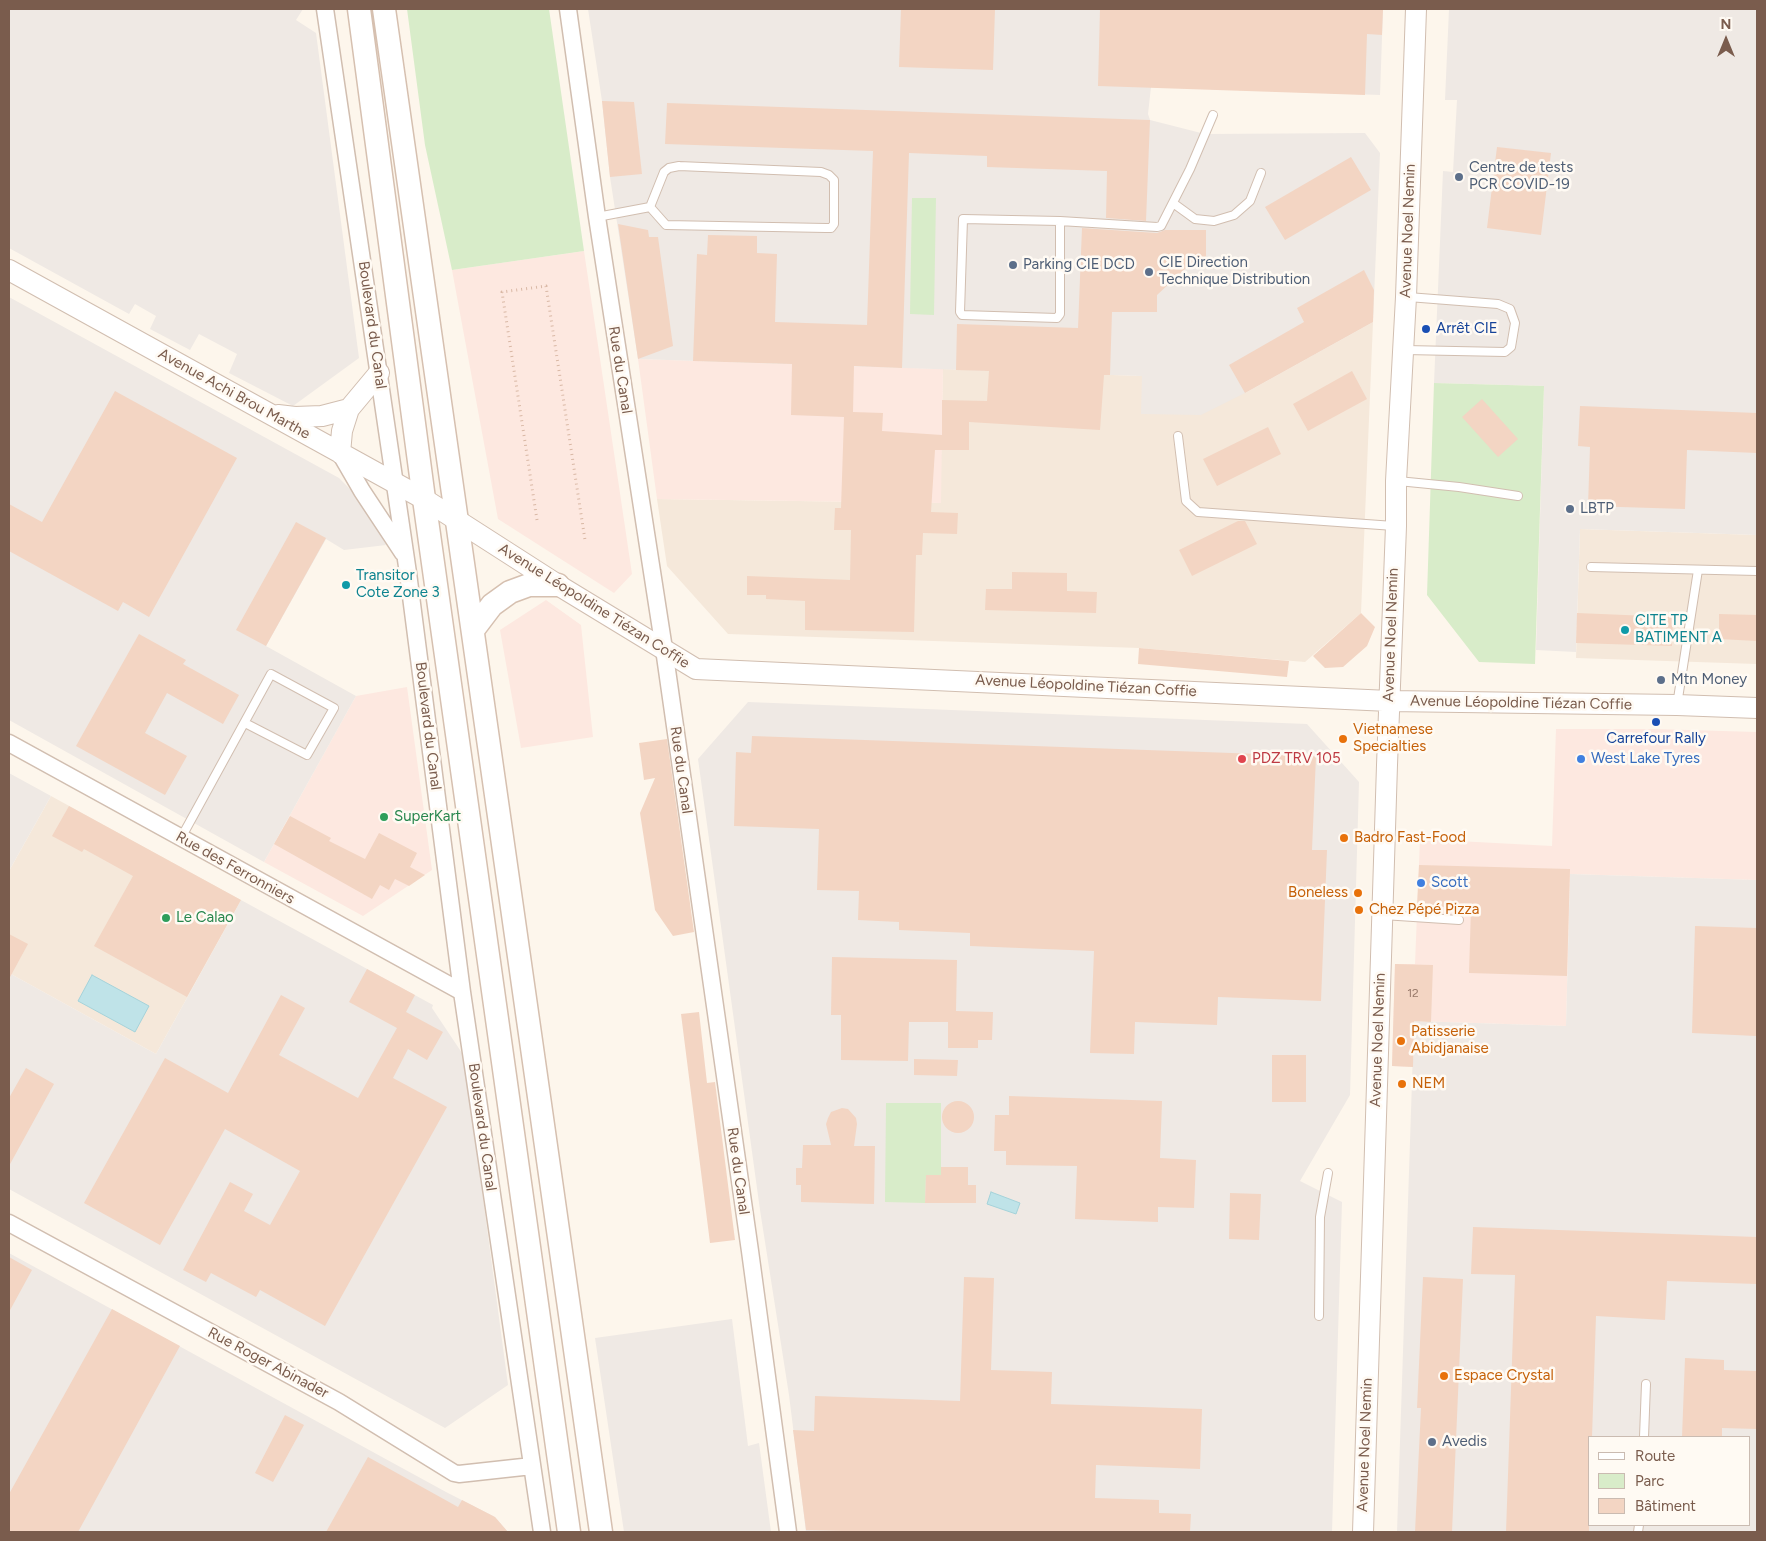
<!DOCTYPE html>
<meta charset="utf-8">
<style>
body{margin:0}
#map{position:relative;width:1766px;height:1541px;overflow:hidden;background:#fdf6ec;font-family:Figtree,sans-serif}
canvas{display:block}
.frame{position:absolute;inset:0;border:10px solid #7a5c4d;pointer-events:none}
.legend{position:absolute;left:1588px;top:1436px;width:162px;height:90px;box-sizing:border-box;background:#fffaf3;border:1px solid #cabbb1;margin:0;padding:6px 9px;list-style:none;font-size:15px;color:#7a5c4d}
.legend li{display:flex;align-items:center;gap:10px;height:25px}
.legend b{width:25px;border:1px solid #cabbb1}
.north{position:absolute;left:1701px;top:15px;width:50px;height:50px;-webkit-text-stroke:4px #fffaf3;paint-order:stroke;rotate:0deg;font-size:14px;font-weight:700;line-height:20px;text-align:center;color:#7a5c4d}
.north::after{content:'';display:block;margin:auto;width:18px;height:22px;background:#7a5c4d;clip-path:polygon(50% 0,100% 100%,50% 72%,0 100%)}
</style>
<div id="map">
<canvas width="1766" height="1541"></canvas>
<div class="frame"></div>
<ul class="legend">
<li><b style="height:6px;background:#fff"></b>Route</li>
<li><b style="height:14px;background:#d8ecc9"></b>Parc</li>
<li><b style="height:14px;background:#f3d5c3"></b>Bâtiment</li>
</ul>
<div class="north">N</div>
</div>
<script>
const ctx = document.querySelector('canvas').getContext('2d');
ctx.lineJoin = 'round';
function fill(path, color) { ctx.fillStyle = color; ctx.fill(path, 'evenodd'); }
const shape = rows => new Path2D(rows.map(r => 'M' + r).join(''));
function stroke(path, color, width, dash) { ctx.strokeStyle = color; ctx.lineWidth = width; ctx.lineCap = dash ? 'butt' : 'round'; ctx.setLineDash(dash || []); ctx.stroke(path); }
function drawText(font, color, halo, rows, align = 'center') {
  ctx.font = font + ' Figtree,sans-serif'; ctx.lineWidth = 5; ctx.setLineDash([]); ctx.textBaseline = 'middle'; ctx.strokeStyle = halo; ctx.fillStyle = color; for (const [text, x, y, turn = 0] of rows) {
    ctx.save(); ctx.translate(x, y); ctx.rotate((+turn || 0) * Math.PI / 180); ctx.textAlign = isNaN(turn) ? turn : align; if (halo) ctx.strokeText(text, 0, 0); ctx.fillText(text, 0, 0); ctx.restore();
  }
}
const residential = shape([
 [1373,322,1361,613,1305,662,1139,648,728,634,667,566,657,499,940,503,943,369,1142,376,1245,393],
 [1580,529,1757,535,1757,664,1576,658],
 [51,796,241,900,156,1054,9,973,9,871]
]);
const commercial = shape([
 [584,251,632,574,614,593,498,519,452,270],
 [638,359,943,369,941,503,657,499],
 [546,600,581,625,593,737,521,748,500,630],
 [407,687,432,870,363,916,264,862,356,696],
 [1556,729,1654,729,1757,732,1757,880,1570,874,1566,1026,1414,1021,1413,1067,1392,1066,1395,964,1415,964,1420,839,1552,846]
]);
const industrial = shape([
 [9,9,303,9,296,20,316,33,359,358,293,406,229,373,237,354,199,334,190,350,150,329,156,316,135,304,129,314,9,248],
 [588,9,1383,9,1380,95,1151,87,1148,114,1150,120,1205,134,1365,133,1380,153,1373,322,1245,393,1201,415,1141,414,1142,376,638,359,610,177,602,101],
 [1449,9,1757,9,1757,535,1580,529,1576,652,1536,650,1544,386,1434,383,1443,171,1453,172,1457,100,1445,100],
 [9,297,339,478,354,493,375,524,386,545,344,550,326,539,266,646,356,696,264,862,9,720],
 [748,702,1307,724,1359,782,1350,1095,1300,1181,1342,1202,1332,1532,806,1532,789,1395,760,1210,698,759],
 [9,773,51,796,9,871],
 [1570,874,1757,880,1757,1532,1397,1532,1414,1021,1566,1026],
 [1590,1437,1750,1437,1750,1525,1590,1525],
 [241,900,433,1005,432,1008,464,1056,508,1385,445,1428,9,1189,9,973,156,1054],
 [9,1253,446,1492,495,1517,508,1532,429,1532,429,1528,426,1532,9,1532],
 [732,1319,748,1446,759,1443,771,1532,624,1532,595,1338]
]);
const green = shape([
 [407,9,549,9,584,251,452,270,425,145],
 [912,198,936,198,934,315,910,314],
 [1434,383,1544,386,1535,664,1479,662,1427,595],
 [886,1103,941,1103,941,1175,926,1176,925,1203,885,1202]
]);
const water = shape([
 [92,975,149,1006,135,1032,78,1001,92,975],
 [991,1192,1020,1203,1016,1214,987,1204,991,1192]
]);
const building = shape([
 [901,9,995,9,993,70,899,67],
 [1100,9,1383,9,1382,35,1367,34,1365,95,1098,86],
 [602,101,634,102,642,174,610,177],
 [667,103,1150,120,1146,221,1106,218,1107,171,987,167,987,156,909,153,902,368,854,366,853,412,883,413,882,431,942,435,942,400,987,401,989,371,956,370,957,324,1078,328,1082,228,1157,233,1165,230,1206,230,1206,268,1186,268,1157,295,1157,312,1112,312,1110,375,1104,375,1100,430,969,422,969,450,935,450,931,512,958,513,957,534,923,533,922,555,916,555,914,632,805,630,805,601,766,599,766,595,747,595,747,576,850,580,851,530,834,530,835,508,841,508,844,417,791,415,792,364,693,361,697,254,707,255,708,235,757,236,757,253,777,254,775,322,867,325,873,151,665,144],
 [1497,147,1551,153,1541,235,1487,228],
 [1351,157,1371,190,1285,240,1265,207],
 [618,224,648,230,649,237,658,237,673,346,638,359],
 [1364,270,1374,290,1373,322,1245,393,1229,365,1304,322,1297,308],
 [1352,371,1367,399,1308,431,1293,404],
 [115,391,237,458,149,617,123,602,118,611,9,551,9,504,42,522],
 [1482,399,1518,439,1498,457,1462,417],
 [1580,406,1757,413,1757,453,1687,450,1685,509,1588,506,1590,447,1578,446],
 [1268,427,1281,454,1217,486,1203,459],
 [1238,521,1245,521,1257,544,1192,576,1179,550],
 [296,522,326,538,266,646,236,630],
 [1012,572,1067,573,1067,591,1097,592,1096,613,985,610,986,589,1012,589],
 [1361,613,1375,627,1367,646,1343,667,1325,668,1313,656],
 [1577,613,1673,617,1672,646,1576,643],
 [1719,614,1757,615,1757,641,1719,639],
 [139,634,186,660,183,664,239,695,223,724,167,693,145,733,187,756,165,795,76,746],
 [1139,648,1289,661,1287,677,1138,664],
 [752,736,1316,756,1312,850,1327,850,1321,1001,1218,997,1217,1025,1135,1022,1134,1054,1090,1053,1094,951,970,946,970,933,899,930,899,922,858,920,859,891,817,890,819,829,734,826,736,752,751,753],
 [667,739,694,932,673,936,655,910,640,813,655,778,644,780,639,743],
 [69,806,241,900,187,997,94,946,133,876,84,849,82,852,52,836],
 [290,816,331,838,329,841,365,859,379,833,417,853,410,867,425,875,409,886,395,879,389,890,380,885,372,899,274,844],
 [1419,865,1570,869,1567,976,1469,973,1471,908,1417,906],
 [1695,926,1757,928,1756,1036,1692,1033],
 [9,934,28,944,9,979],
 [832,957,957,960,956,1011,993,1012,992,1040,978,1040,978,1048,948,1048,948,1022,909,1022,908,1061,841,1060,841,1015,831,1015],
 [1395,964,1433,965,1431,1022,1414,1021,1413,1067,1392,1066],
 [367,969,415,995,406,1012,443,1032,427,1060,408,1049,393,1078,447,1107,325,1326,260,1290,256,1297,211,1273,206,1282,183,1270,230,1182,253,1194,244,1211,270,1225,300,1171,225,1129,160,1245,84,1203,165,1058,228,1093,281,995,305,1008,279,1055,358,1098,397,1028,349,1002],
 [699,1012,707,1083,715,1082,735,1240,710,1243,681,1014],
 [1272,1055,1306,1055,1306,1102,1272,1102],
 [914,1059,958,1060,957,1076,914,1075],
 [26,1068,54,1084,9,1166,9,1098],
 [1009,1096,1162,1101,1160,1158,1196,1160,1194,1208,1158,1207,1158,1222,1075,1219,1077,1166,1006,1165,1006,1151,994,1151,995,1115,1009,1115],
 '942 1117a16 16 0 1 1 32 0a16 16 0 1 1-32 0Z',
 [842,1108,848,1109,856,1118,857,1124,854,1146,875,1146,874,1204,801,1202,801,1185,796,1185,796,1168,802,1168,803,1145,831,1145,826,1124,828,1118,831,1112],
 [941,1167,968,1167,968,1185,976,1185,976,1203,925,1203,926,1175,941,1175],
 [1230,1193,1261,1194,1259,1240,1229,1239],
 [1473,1227,1757,1237,1757,1284,1667,1281,1665,1320,1596,1316,1592,1437,1590,1437,1589,1532,1506,1532,1515,1275,1471,1274],
 [9,1257,32,1270,9,1312],
 [964,1277,994,1278,991,1370,1052,1372,1051,1404,1202,1409,1200,1469,1096,1465,1095,1498,1159,1500,1159,1513,1191,1514,1190,1532,878,1532,806,1530,793,1430,814,1431,815,1396,960,1401],
 [1423,1277,1463,1279,1452,1532,1415,1532,1421,1408,1417,1408],
 [112,1309,180,1346,78,1532,9,1532,9,1494],
 [1685,1358,1724,1360,1724,1370,1757,1371,1757,1429,1722,1428,1722,1437,1682,1437],
 [285,1415,304,1425,273,1482,255,1473],
 [368,1457,458,1507,462,1500,495,1517,508,1532,326,1532]
]);
const path = shape([
 [537,520,502,292,546,286,585,540]
]);
const service = shape([
 [679,166,821,172,829,175,834,180,834,224,831,228,826,228,666,225,650,207,664,172,669,168,679,166],
 [1173,203,1195,219,1214,221,1234,215,1250,201,1261,173],
 [597,217,650,207],
 [1060,221,1060,314,1057,318,962,315,960,312,963,219,1060,221,1157,227,1161,226,1190,169,1213,115],
 [1405,350,1505,352,1511,347,1515,323,1510,309,1498,304,1408,297],
 [1178,436,1186,501,1198,512,1394,526],
 [1398,481,1459,487,1518,496],
 [1591,567,1757,571],
 [1677,705,1698,570],
 [181,838,271,674,334,708,307,755,245,723],
 [1383,915,1459,920],
 [1319,1316,1320,1217,1328,1173],
 [1644,1437,1646,1384],
 [1638,1532,1639,1525]
]);
const minor = shape([
 [325,9,408,573,462,992,542,1532],
 [568,9,597,217,664,649,750,1251,788,1532],
 [340,453,362,491,403,553],
 [9,743,462,992],
 [9,1223,339,1402,454,1473,459,1474,532,1466]
]);
const tertiary = shape([
 [9,270,424,499,558,585,696,669,1389,701,1677,705,1757,708],
 [278,415,295,417,322,416,349,409],
 [340,453,342,431,349,409,379,373],
 [1363,1532,1387,765,1396,526,1396,481,1406,297,1416,9]
]);
const secondary = shape([
 [359,9,424,499,569,1532],
 [384,9,601,1532],
 [473,630,492,605,510,592,529,585,558,585]
]);
const markers = [
 [1459,177,5,"#5c6f8a"],
 [1013,265,5,"#5c6f8a"],
 [1149,272,5,"#5c6f8a"],
 [1426,329,5,"#1a4fb4"],
 [1570,509,5,"#5c6f8a"],
 [346,585,5,"#0f9aa8"],
 [1625,630,5,"#0f9aa8"],
 [1661,680,5,"#5c6f8a"],
 [1656,722,5,"#1a4fb4"],
 [1343,739,5,"#e8710a"],
 [1242,759,5,"#e0444e"],
 [1581,759,5,"#3f7fe0"],
 [384,817,5,"#2e9e5b"],
 [1344,838,5,"#e8710a"],
 [1421,883,5,"#3f7fe0"],
 [1358,893,5,"#e8710a"],
 [1359,910,5,"#e8710a"],
 [166,918,5,"#2e9e5b"],
 [1401,1041,5,"#e8710a"],
 [1402,1084,5,"#e8710a"],
 [1444,1376,5,"#e8710a"],
 [1432,1442,5,"#5c6f8a"]
];
const numberNames = [
 ["12",1413,993]
];
const serviceNames = [
 ["Centre de tests",1469,168],
 ["PCR COVID-19",1469,185],
 ["CIE Direction",1159,263],
 ["Technique Distribution",1159,280],
 ["Parking CIE DCD",1023,265],
 ["LBTP",1580,509],
 ["Mtn Money",1671,680],
 ["Avedis",1442,1442]
];
const streetNames = [
 ["Avenue Noel Nemin",1408,231,-88],
 ["Boulevard du Canal",372,325,82],
 ["Rue du Canal",620,370,81],
 ["Avenue Achi Brou Marthe",234,394,29],
 ["Avenue Léopoldine Tiézan Coffie",594,606,32],
 ["Avenue Noel Nemin",1391,635,-88],
 ["Avenue Léopoldine Tiézan Coffie",1086,686,3],
 ["Avenue Léopoldine Tiézan Coffie",1521,703,1],
 ["Boulevard du Canal",428,726,83],
 ["Rue du Canal",681,770,82],
 ["Rue des Ferronniers",235,868,29],
 ["Avenue Noel Nemin",1378,1040,-88],
 ["Boulevard du Canal",482,1127,82],
 ["Rue du Canal",738,1171,82],
 ["Rue Roger Abinader",268,1363,28],
 ["Avenue Noel Nemin",1365,1445,-88]
];
const transitNames = [
 ["Arrêt CIE",1436,329],
 ["Carrefour Rally",1656,739,"center"]
];
const cultureNames = [
 ["Transitor",356,576],
 ["Cote Zone 3",356,593],
 ["CITE TP",1635,621],
 ["BATIMENT A",1635,638]
];
const foodNames = [
 ["Vietnamese",1353,730],
 ["Specialties",1353,747],
 ["Badro Fast-Food",1354,838],
 ["Boneless",1348,893,"right"],
 ["Chez Pépé Pizza",1369,910],
 ["Patisserie",1411,1032],
 ["Abidjanaise",1411,1049],
 ["NEM",1412,1084],
 ["Espace Crystal",1454,1376]
];
const healthNames = [
 ["PDZ TRV 105",1252,759]
];
const shopNames = [
 ["West Lake Tyres",1591,759],
 ["Scott",1431,883]
];
const leisureNames = [
 ["SuperKart",394,817],
 ["Le Calao",176,918]
];
fill(residential, '#f5e8da');
fill(commercial, '#fde8e0');
fill(industrial, '#efe9e4');
fill(green, '#d8ecc9');
fill(water, '#bfe3e8');
stroke(water, '#a5d3da', 1);
fill(building, '#f3d5c3');
stroke(service, '#d1beb0', 10);
stroke(minor, '#d1beb0', 19);
stroke(tertiary, '#d1beb0', 22);
stroke(secondary, '#d6c0b0', 25);
stroke(path, '#d9b8a5', 3, [1, 4]);
stroke(service, '#fff', 8);
stroke(minor, '#fff', 16);
stroke(tertiary, '#fff', 20);
stroke(secondary, '#fff', 22);
for (const [x, y, r, color] of markers) { const dot = new Path2D(); dot.arc(x, y, r, 0, 2 * Math.PI); ctx.fillStyle = color; ctx.fill(dot); stroke(dot, '#fffaf3', 2); }
drawText('12px', '#987a6a', null, numberNames);
drawText('15px', '#4e5e75', '#fffaf3', serviceNames, 'left');
drawText('15px', '#7a5c4d', '#fffaf3', streetNames);
drawText('15px', '#164399', '#fffaf3', transitNames, 'left');
drawText('15px', '#0d838f', '#fffaf3', cultureNames, 'left');
drawText('15px', '#c56008', '#fffaf3', foodNames, 'left');
drawText('15px', '#be3a42', '#fffaf3', healthNames, 'left');
drawText('15px', '#366cbe', '#fffaf3', shopNames, 'left');
drawText('15px', '#27864d', '#fffaf3', leisureNames, 'left');
</script>
